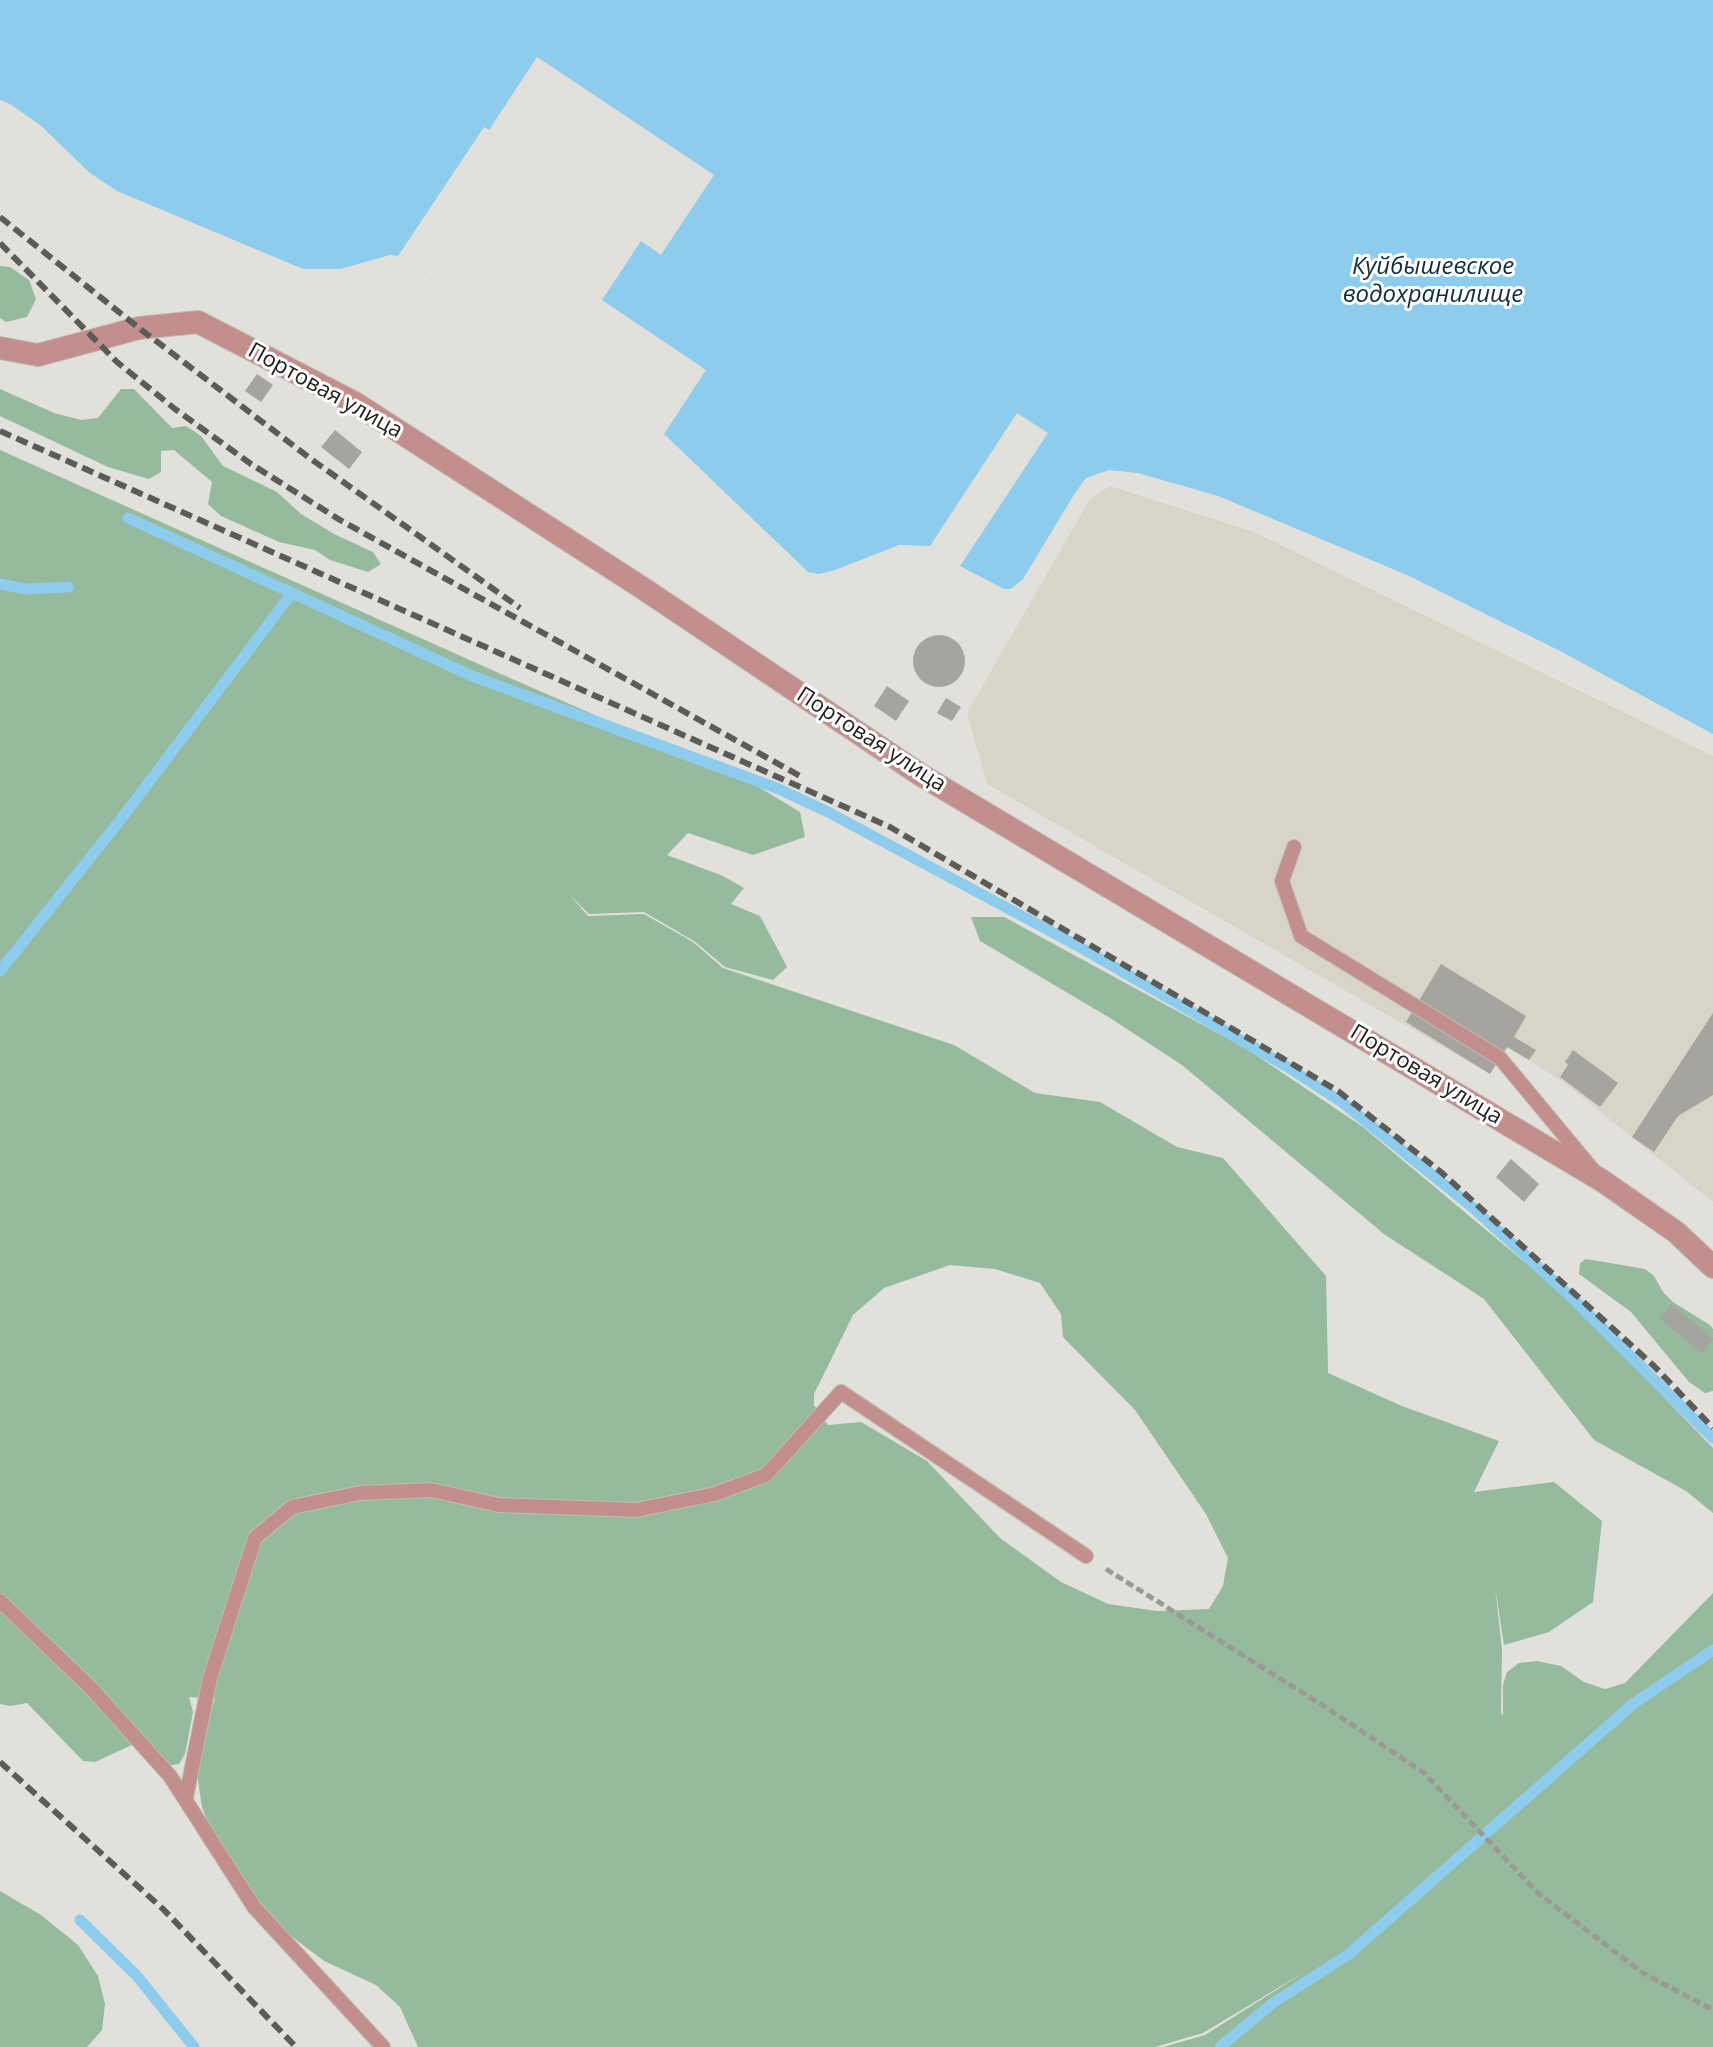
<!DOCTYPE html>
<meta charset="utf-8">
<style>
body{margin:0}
canvas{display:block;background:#e2e0da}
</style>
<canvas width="1713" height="2047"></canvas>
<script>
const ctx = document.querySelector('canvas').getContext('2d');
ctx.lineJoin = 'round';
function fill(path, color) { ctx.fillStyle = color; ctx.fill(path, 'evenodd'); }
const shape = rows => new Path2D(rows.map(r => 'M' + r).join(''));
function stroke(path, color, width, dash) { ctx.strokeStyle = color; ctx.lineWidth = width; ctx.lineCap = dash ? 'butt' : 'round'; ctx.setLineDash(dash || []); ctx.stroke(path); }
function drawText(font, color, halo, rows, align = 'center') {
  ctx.font = font + ' "Open Sans",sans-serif'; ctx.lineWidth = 6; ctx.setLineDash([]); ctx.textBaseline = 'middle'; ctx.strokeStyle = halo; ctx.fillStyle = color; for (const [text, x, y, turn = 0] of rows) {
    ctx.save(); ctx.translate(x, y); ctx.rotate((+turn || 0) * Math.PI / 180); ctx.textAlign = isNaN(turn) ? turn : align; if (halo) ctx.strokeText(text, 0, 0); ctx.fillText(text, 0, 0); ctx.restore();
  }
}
const built = shape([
 [1110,486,1254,532,1713,756,1713,1202,1562,1081,1508,1047,1490,1074,987,784,967,713,1090,499]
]);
const green = shape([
 [0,266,10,267,29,280,36,299,27,317,6,322,0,318],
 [0,389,54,413,81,420,98,418,121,389,134,389,172,428,186,426,201,436,223,466,277,492,301,514,336,535,373,552,381,564,368,572,330,560,315,550,279,542,221,516,208,504,212,482,174,450,161,451,161,472,149,479,108,467,0,416],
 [0,450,510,678,613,723,722,765,800,812,805,837,753,855,688,833,667,855,723,876,744,888,731,904,760,916,787,967,773,980,725,967,694,941,644,912,589,914,570,895,588,916,644,914,693,942,723,968,954,1045,1035,1093,1100,1102,1177,1147,1223,1158,1326,1276,1328,1373,1402,1406,1499,1441,1474,1492,1554,1482,1602,1521,1593,1602,1549,1632,1504,1645,1495,1587,1502,1649,1501,1712,1503,1717,1503,1685,1507,1672,1519,1663,1537,1661,1561,1666,1584,1682,1605,1689,1625,1683,1713,1593,1713,2047,1163,2047,1205,2035,1308,1970,1203,2033,1155,2047,418,2047,400,2007,376,1985,324,1961,295,1939,267,1914,223,1863,202,1807,196,1767,202,1733,215,1699,189,1697,193,1712,185,1754,179,1764,172,1765,167,1765,145,1746,132,1745,95,1762,83,1761,27,1703,10,1706,0,1704],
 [950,1265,995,1269,1040,1283,1061,1314,1063,1337,1135,1410,1206,1514,1228,1558,1223,1586,1209,1609,1157,1611,1108,1604,1061,1582,1000,1538,927,1461,861,1422,828,1425,814,1405,814,1394,853,1315,884,1288],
 [971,917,1004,917,1247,1049,1363,1127,1571,1301,1713,1448,1713,1513,1686,1491,1594,1440,1484,1299,1384,1234,1182,1065,1110,1018,980,941],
 [1586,1259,1645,1269,1654,1276,1663,1292,1673,1302,1710,1325,1713,1329,1713,1391,1705,1393,1689,1382,1631,1312,1579,1274,1580,1263],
 [0,1891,41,1915,78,1945,98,1976,105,2004,102,2030,87,2047,0,2047]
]);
const water = shape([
 [0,0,1713,0,1713,734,1560,651,1407,575,1218,496,1138,473,1109,470,1086,478,1075,493,1023,579,1011,589,1004,589,960,566,930,546,899,545,835,570,819,574,808,572,664,434,398,256,390,255,340,269,303,269,117,191,90,173,40,125,10,104,0,100]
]);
const pier = shape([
 [537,57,714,175,661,255,641,241,602,300,706,370,664,434,398,256,484,127,489,130],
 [1017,413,1048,433,960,566,930,546]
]);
const stream = shape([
 [128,518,292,593],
 [0,584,25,589,68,587],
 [0,971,121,819,292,593,472,676,779,789,830,813,1078,946,1286,1066,1343,1103,1472,1207,1568,1294,1713,1438],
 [80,1920,137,1976,194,2047],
 [1220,2047,1273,2003,1349,1954,1633,1704,1713,1650]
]);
const building = shape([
 [257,374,273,385,261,402,245,391],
 [335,430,362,452,349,469,321,447],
 '913 661a26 26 0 1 1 52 0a26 26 0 1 1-52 0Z',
 [887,686,909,701,896,721,874,706],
 [946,698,961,707,952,721,937,713],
 [1441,964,1526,1016,1514,1037,1536,1050,1529,1060,1507,1047,1490,1074,1406,1022],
 [1713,1013,1713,1095,1678,1116,1654,1152,1632,1137],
 [1573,1050,1618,1083,1600,1107,1560,1077,1568,1065,1565,1062],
 [1511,1159,1539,1184,1524,1202,1496,1177],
 [1671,1304,1713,1339,1702,1353,1659,1318]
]);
const path = shape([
 [1106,1569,1330,1710,1424,1773,1539,1894,1643,1973,1713,2010]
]);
const service = shape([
 [1294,847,1282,881,1301,936,1500,1058,1593,1170],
 [0,1601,90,1687,170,1776,254,1907,383,2047],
 [186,1797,210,1678,255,1538,292,1507,360,1493,431,1490,499,1505,636,1510,715,1494,766,1475,841,1392,1086,1556]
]);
const minor = shape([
 [0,348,38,355,139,328,198,322,355,403,644,589,921,775,1601,1180,1676,1232,1713,1267]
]);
const rail = shape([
 [0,217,139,328,311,459,520,608],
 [0,243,117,362,175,409,251,464,340,520,800,776],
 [0,431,890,827,1338,1091,1441,1172,1654,1366,1713,1428],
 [0,1762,163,1909,296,2047]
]);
const streetNames = [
 ["Портовая улица",325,391,29],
 ["Портовая улица",871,740,33],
 ["Портовая улица",1426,1075,31]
];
const waterNames = [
 ["Куйбышевское",1433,267],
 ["водохранилище",1433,295]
];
fill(built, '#d8d4c7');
fill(green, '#95ba9d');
fill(water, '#8dcced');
fill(pier, '#e2e0da');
stroke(stream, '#8dcced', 11);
fill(building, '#a6a49e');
stroke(service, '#bfbdb8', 16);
stroke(minor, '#bfbdb8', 24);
stroke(path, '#9b9a95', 5, [8, 4]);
stroke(service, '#c38f8d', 14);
stroke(minor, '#c38f8d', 22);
stroke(rail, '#5d5b58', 6, [12, 6]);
drawText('22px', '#21201e', '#fff', streetNames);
drawText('italic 24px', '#102e3c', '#fff', waterNames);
</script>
